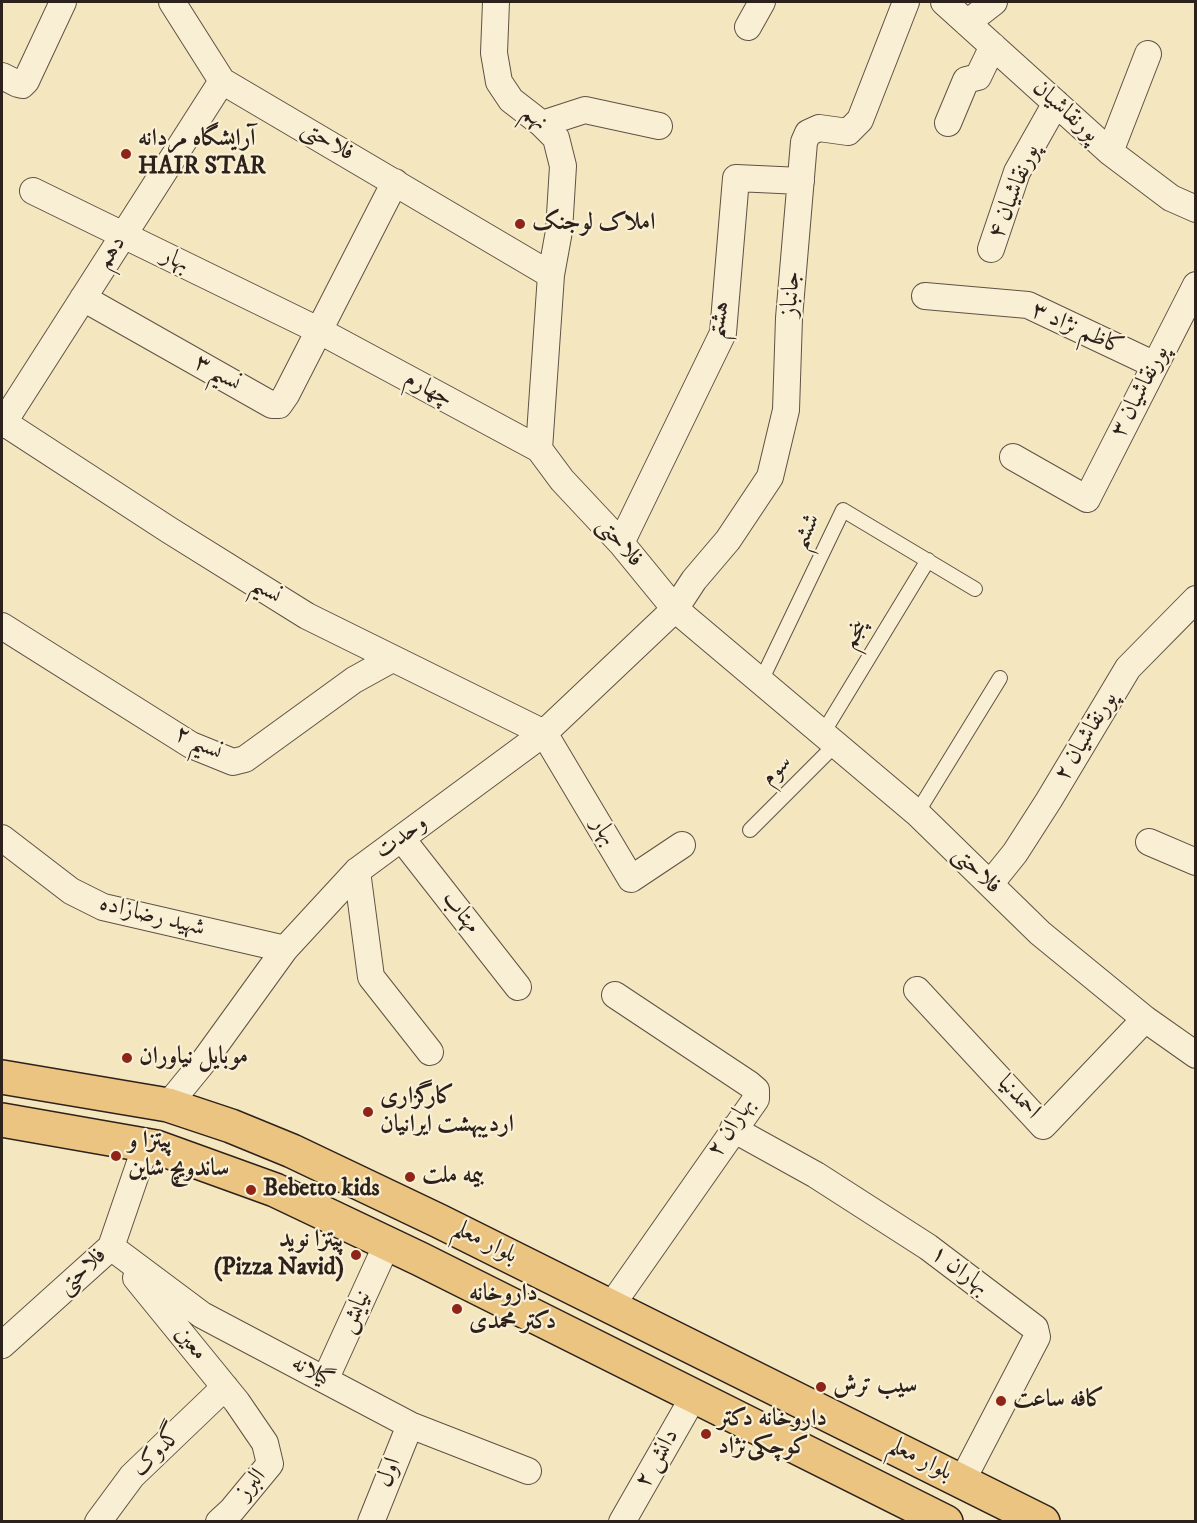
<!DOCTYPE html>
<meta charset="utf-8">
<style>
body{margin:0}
#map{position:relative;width:1197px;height:1523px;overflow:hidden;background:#f4e7bf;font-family:"IM FELL DW Pica",serif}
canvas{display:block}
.frame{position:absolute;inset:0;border:3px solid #2d211b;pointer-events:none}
</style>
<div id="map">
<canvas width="1197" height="1523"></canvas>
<div class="frame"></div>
</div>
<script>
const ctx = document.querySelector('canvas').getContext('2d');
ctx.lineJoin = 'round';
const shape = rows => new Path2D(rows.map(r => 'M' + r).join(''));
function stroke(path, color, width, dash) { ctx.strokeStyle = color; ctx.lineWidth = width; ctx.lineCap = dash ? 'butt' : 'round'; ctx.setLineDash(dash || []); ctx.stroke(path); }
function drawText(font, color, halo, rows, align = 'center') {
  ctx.font = font + ' "IM FELL DW Pica",Amiri,serif'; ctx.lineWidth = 4.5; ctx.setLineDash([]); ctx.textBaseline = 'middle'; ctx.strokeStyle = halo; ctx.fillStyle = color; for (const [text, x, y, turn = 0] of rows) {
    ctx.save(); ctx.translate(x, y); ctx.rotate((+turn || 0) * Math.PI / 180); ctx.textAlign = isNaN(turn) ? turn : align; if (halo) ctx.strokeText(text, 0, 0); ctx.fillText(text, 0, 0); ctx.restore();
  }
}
const service = shape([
 [761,681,843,510,975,589],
 [823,733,928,560],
 [917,813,1000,678],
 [750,830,836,744]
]);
const minor = shape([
 [172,2,222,81,551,275,539,449,562,480,621,543,675,609,917,813,1040,933,1145,1019,1196,1055],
 [496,2,494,53,499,82,511,100,542,124,556,138,563,166,559,231,551,275],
 [944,2,1110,152,1171,198,1196,209],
 [967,23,994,2],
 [748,27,762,2],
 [2,76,18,84,22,85,26,81,63,2],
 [948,123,966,80,978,77,993,46],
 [542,124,585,110,659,126],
 [1110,152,1148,54],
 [33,191,318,330,539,449],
 [991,249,1017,172,1056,103],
 [925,296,1028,305,1155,365],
 [83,298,272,405,279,405,286,395,395,182],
 [3,422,169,530,307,616,544,733,631,879,682,845],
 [2,425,222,81],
 [1013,457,1087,499,1196,285],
 [621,543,723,333,736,178,801,181],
 [2,626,191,745,233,762,245,759,354,680,392,659],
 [2,838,71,891,103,907,285,949],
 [402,839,518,987],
 [1149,842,1196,862],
 [357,871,371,977,430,1052],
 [990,884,1015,853,1049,800,1128,668,1196,599],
 [917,990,1043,1126,1145,1019],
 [168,1105,204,1061,285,949,357,871,544,733,675,609,694,580,728,540,770,477,786,410,789,318,804,142,808,133,819,128,848,132,860,120,906,2],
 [733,1129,816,1175,928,1247,1035,1328,1037,1337,962,1481],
 [111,1247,202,1315,410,1425,528,1471],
 [136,1278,237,1402,265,1443,270,1464,232,1510,219,1522],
 [611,1306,756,1099,756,1090,749,1084,615,995],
 [2,1345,111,1247,146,1145],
 [325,1380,387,1244],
 [98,1522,132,1476,225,1387],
 [371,1522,410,1425],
 [622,1522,694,1396]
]);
const primary = shape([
 [2,1077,168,1105,231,1126,292,1151,439,1221,1043,1522],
 [2,1120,156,1147,275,1190,420,1259,946,1522]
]);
const markers = [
 [126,154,6,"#8f2418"],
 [520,224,6,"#8f2418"],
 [127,1058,6,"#8f2418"],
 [368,1112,6,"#8f2418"],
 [116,1156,6,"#8f2418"],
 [410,1177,6,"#8f2418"],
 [251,1190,6,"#8f2418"],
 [356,1255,6,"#8f2418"],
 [457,1309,6,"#8f2418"],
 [821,1387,6,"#8f2418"],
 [1001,1401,6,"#8f2418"],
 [706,1434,6,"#8f2418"]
];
const streetNames = [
 ["پورنقاشیان",1065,112,42],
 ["نهم",534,119,40],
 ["فلاحتی",327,142,30],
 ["پورنقاشیان ۴",1015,192,-68],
 ["دهم",112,253,-57],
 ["بهار",175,261,26],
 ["جانباز",792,294,-86],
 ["هشتم",720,320,-79],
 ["کاظم نژاد ۳",1077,330,24],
 ["نسیم ۳",217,374,30],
 ["چهارم",428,390,28],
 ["پورنقاشیان ۳",1141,392,-63],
 ["ششم",807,532,-64],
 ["فلاحتی",619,543,49],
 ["نسیم",266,591,32],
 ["پنجم",856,635,-59],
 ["پورنقاشیان ۲",1087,737,-59],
 ["نسیم ٢",198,744,26],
 ["سوم",777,771,-45],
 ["بهار",603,832,59],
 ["وحدت",402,838,-36],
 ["فلاحتی",976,871,44],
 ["مهتاب",460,913,52],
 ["شهید رضازاده",152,917,14],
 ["احمدنیا",1018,1098,47],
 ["بهاران ۲",732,1128,-57],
 ["بلوار معلم",485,1243,27],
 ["بهاران ۱",959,1271,37],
 ["فلاحتی",83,1272,-43],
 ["نیایش",356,1312,-65],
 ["معین",190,1344,51],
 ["گیلانه",312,1373,28],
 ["گدوک",158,1452,-45],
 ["دانش ۲",658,1459,-60],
 ["بلوار معلم",920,1460,27],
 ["اول",390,1473,-68],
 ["البرز",252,1485,-50]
];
const poiNames = [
 ["آرایشگاه مردانه",138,140],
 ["HAIR STAR",138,168],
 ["املاک لوجنک",532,224],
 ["موبایل نیاوران",139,1058],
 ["کارگزاری",380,1098],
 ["اردیبهشت ایرانیان",380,1126],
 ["پیتزا و",128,1142],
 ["ساندویچ شاین",128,1170],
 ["بیمه ملت",422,1177],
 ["Bebetto kids",263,1190],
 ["پیتزا نوید",344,1241,"right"],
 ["(Pizza Navid)",344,1269,"right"],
 ["داروخانه",469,1295],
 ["دکتر محمدی",469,1323],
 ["سیب ترش",833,1387],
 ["کافه ساعت",1013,1401],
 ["داروخانه دکتر",718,1420],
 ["کوچکی‌نژاد",718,1448]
];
stroke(service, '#5f5244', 16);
stroke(minor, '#5f5244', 28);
stroke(primary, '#2d211b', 36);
stroke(service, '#f8efd5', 14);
stroke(minor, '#f8efd5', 26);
stroke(primary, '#eac480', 33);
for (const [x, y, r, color] of markers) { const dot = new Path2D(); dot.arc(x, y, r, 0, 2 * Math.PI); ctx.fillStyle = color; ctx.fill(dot); stroke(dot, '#f8efd5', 2); }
drawText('24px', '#2d211b', '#f8efd5', streetNames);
drawText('bold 24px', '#2d211b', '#f8efd5', poiNames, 'left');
</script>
